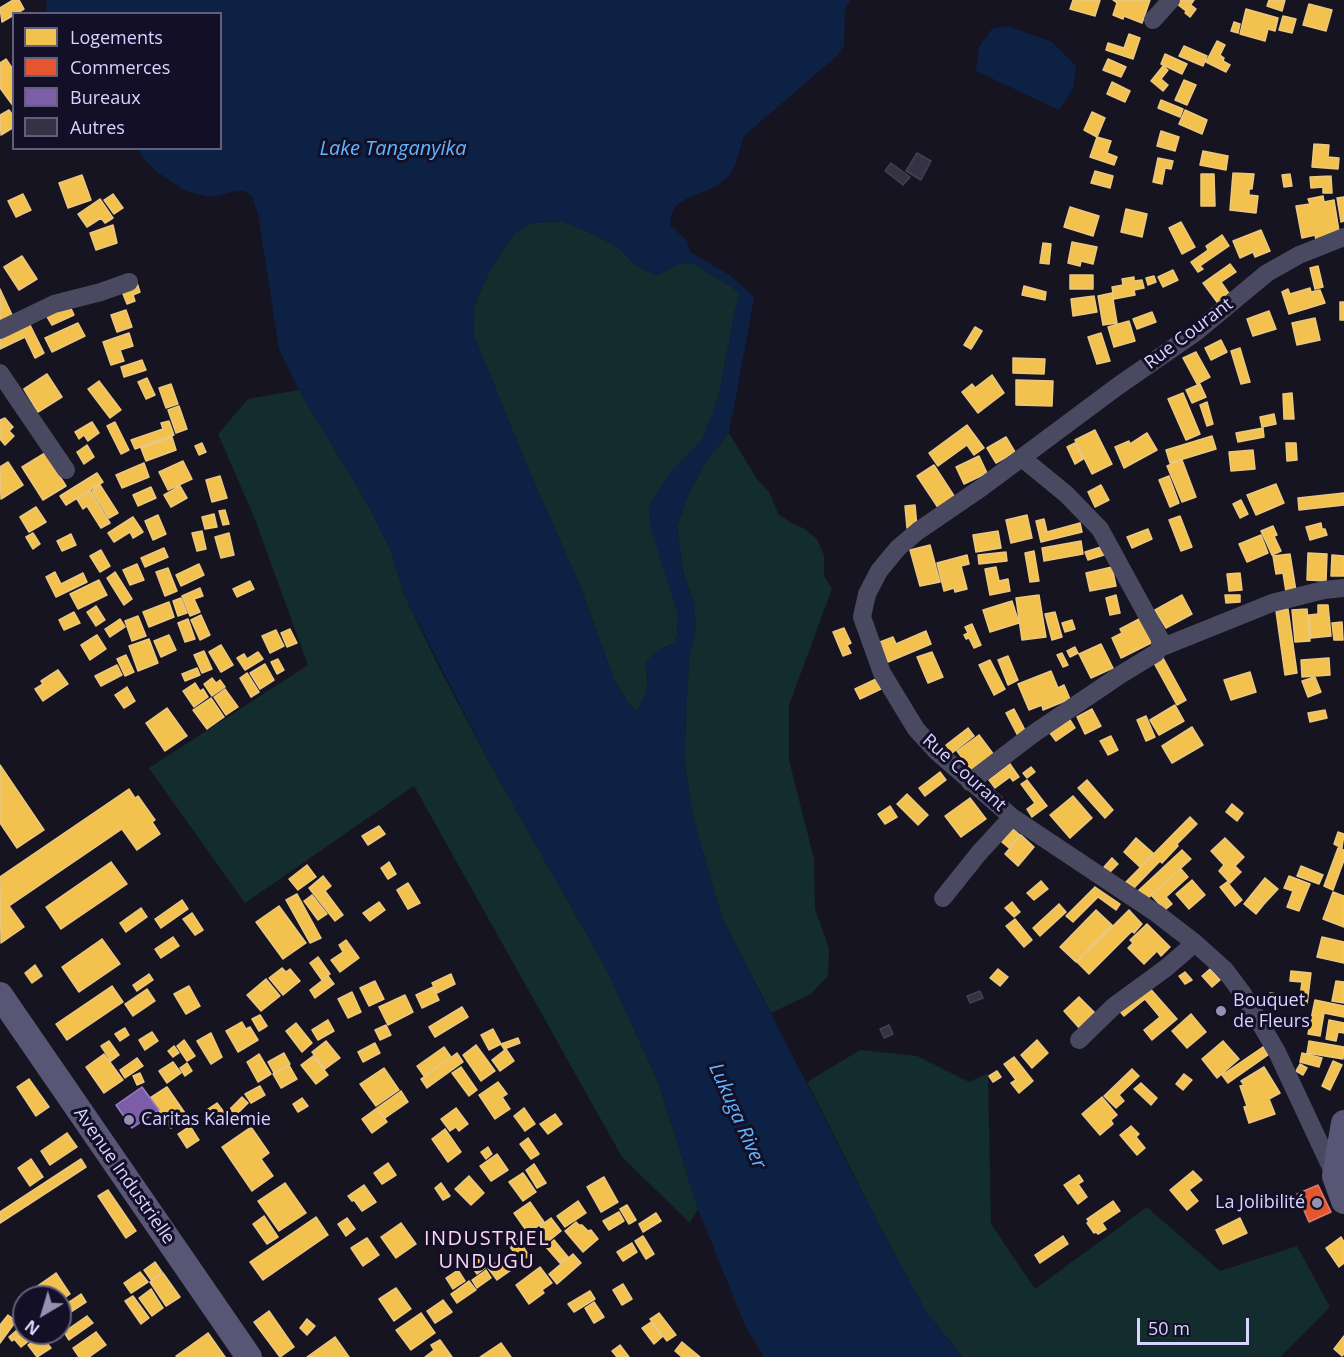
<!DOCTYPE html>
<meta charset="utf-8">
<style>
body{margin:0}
#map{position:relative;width:1344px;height:1357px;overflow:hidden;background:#161421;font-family:"Open Sans",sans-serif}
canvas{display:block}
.legend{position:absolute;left:12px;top:12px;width:210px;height:138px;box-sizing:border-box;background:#130f26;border:2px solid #625e7d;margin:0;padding:8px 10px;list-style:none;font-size:18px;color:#d9d4ff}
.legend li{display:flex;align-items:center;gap:12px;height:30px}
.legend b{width:30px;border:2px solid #625e7d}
.north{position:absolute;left:12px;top:1285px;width:60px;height:60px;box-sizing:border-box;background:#130f26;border:2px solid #625e7d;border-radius:50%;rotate:218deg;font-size:16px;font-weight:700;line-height:24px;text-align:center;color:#d9d4ff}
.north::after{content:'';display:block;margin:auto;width:21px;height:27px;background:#9591b1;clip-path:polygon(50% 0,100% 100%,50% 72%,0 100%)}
.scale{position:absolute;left:1137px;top:1318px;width:112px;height:27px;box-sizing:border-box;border:3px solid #d9d4ff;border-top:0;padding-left:8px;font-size:18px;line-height:21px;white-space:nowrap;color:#d9d4ff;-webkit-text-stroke:4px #130f26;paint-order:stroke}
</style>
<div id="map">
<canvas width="1344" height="1357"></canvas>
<ul class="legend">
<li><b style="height:16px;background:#f2c14e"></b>Logements</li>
<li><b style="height:16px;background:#e4572e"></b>Commerces</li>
<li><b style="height:16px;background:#7b5ea7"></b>Bureaux</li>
<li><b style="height:16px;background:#343243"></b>Autres</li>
</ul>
<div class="north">N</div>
<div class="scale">50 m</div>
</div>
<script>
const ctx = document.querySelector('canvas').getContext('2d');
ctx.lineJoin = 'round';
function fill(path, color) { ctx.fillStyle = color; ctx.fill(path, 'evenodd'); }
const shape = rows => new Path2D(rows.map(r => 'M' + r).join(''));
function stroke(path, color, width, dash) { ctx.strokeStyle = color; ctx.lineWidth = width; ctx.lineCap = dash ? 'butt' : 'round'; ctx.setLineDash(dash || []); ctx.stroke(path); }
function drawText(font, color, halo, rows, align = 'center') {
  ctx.font = font + ' "Open Sans",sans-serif'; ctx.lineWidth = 6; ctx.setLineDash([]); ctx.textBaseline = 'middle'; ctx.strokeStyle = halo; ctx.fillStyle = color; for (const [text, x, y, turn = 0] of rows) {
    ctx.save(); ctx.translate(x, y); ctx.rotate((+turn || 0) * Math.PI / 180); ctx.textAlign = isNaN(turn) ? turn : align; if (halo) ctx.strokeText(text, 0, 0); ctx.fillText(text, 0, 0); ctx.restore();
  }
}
const green = shape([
 [562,221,598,236,621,250,634,264,657,275,681,263,695,264,732,287,740,295,735,311,720,391,712,416,703,439,649,518,678,614,677,635,675,642,664,648,646,672,648,685,643,701,636,712,628,703,614,680,581,588,527,466,474,336,473,310,480,292,489,272,515,232,532,223],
 [299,390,366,501,391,551,404,594,439,667,488,760,608,972,659,1084,698,1209,690,1223,622,1157,414,786,245,903,149,768,308,665,254,517,218,434,248,399],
 [729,433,757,479,769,492,779,515,792,523,805,529,817,539,824,555,824,576,832,589,789,705,789,760,814,859,815,909,829,948,828,976,811,994,771,1013,722,918,693,818,684,759,689,658,696,625,694,604,683,571,677,526,690,490,710,456],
 [860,1050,917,1056,969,1082,988,1073,991,1224,1035,1289,1147,1207,1220,1271,1297,1246,1330,1307,1280,1357,963,1357,926,1312,878,1223,807,1082]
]);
const water = shape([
 [46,0,851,0,845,8,844,45,838,55,744,136,735,166,728,177,715,187,686,199,675,206,671,218,670,225,687,241,690,252,728,274,750,293,754,299,729,433,710,456,690,490,677,526,683,571,694,604,696,625,689,658,684,759,693,818,722,918,878,1223,926,1312,963,1357,764,1357,744,1323,698,1209,659,1084,608,972,488,760,404,594,391,551,366,501,299,390,279,349,258,214,252,196,243,191,237,191,210,197,186,191,156,171,141,156,139,149,220,148,220,14,47,13],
 [562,221,598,236,621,250,634,264,648,272,657,275,681,263,695,264,732,287,740,295,735,311,720,391,703,439,671,472,658,490,650,505,649,518,652,532,678,614,677,635,675,642,652,655,646,662,648,685,643,701,636,712,628,703,614,680,581,588,527,466,474,336,473,310,480,292,489,272,515,232,532,223],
 [1008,26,1052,42,1076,66,1073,89,1059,110,976,71,979,47,992,29]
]);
const homes = shape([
 [13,0,19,0,24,9,2,22,0,8,13,0],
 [1073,0,1100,0,1095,16,1070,9,1073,0],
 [1113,0,1150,0,1142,23,1124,16,1123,19,1113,15,1117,3,1113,0],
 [1180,0,1194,0,1186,11,1177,4,1180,0],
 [1269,0,1285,0,1282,11,1267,6,1269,0],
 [1309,4,1332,10,1326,31,1303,25,1309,4],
 [1191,5,1196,9,1190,17,1185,13,1191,5],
 [1246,9,1278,18,1275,31,1268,29,1265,41,1240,34,1246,9],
 [1283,16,1296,19,1292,33,1279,30,1283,16],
 [1234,22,1240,24,1238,33,1231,31,1234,22],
 [1129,34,1140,38,1133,59,1106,50,1108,43,1124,48,1129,34],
 [1217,41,1225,45,1220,55,1224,58,1223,61,1230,65,1226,72,1206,62,1217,41],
 [1184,46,1207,56,1203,66,1179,56,1184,46],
 [1165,54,1187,64,1182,74,1161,64,1165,54],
 [6,59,14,71,14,107,0,88,0,63,6,59],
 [1108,59,1126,67,1121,77,1103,70,1108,59],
 [1163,66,1168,70,1161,79,1168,85,1163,91,1151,81,1163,66],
 [1184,80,1196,85,1187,105,1175,100,1184,80],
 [1112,82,1130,91,1125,102,1107,94,1112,82],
 [1161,100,1183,109,1180,117,1158,108,1161,100],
 [9,110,14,117,14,127,1,135,0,115,9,110],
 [1185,110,1207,120,1202,134,1179,124,1185,110],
 [1092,112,1105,118,1097,137,1084,130,1092,112],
 [1161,131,1179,137,1175,151,1157,146,1161,131],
 [1097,137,1111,141,1107,153,1117,157,1114,165,1090,157,1097,137],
 [1314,144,1329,145,1328,157,1339,158,1338,169,1312,167,1314,144],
 [1203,151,1228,156,1226,170,1200,165,1203,151],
 [1158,158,1173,161,1171,169,1165,168,1162,184,1153,182,1158,158],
 [1095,171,1113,176,1110,188,1091,183,1095,171],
 [1233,173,1254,174,1252,189,1249,189,1249,195,1258,196,1256,213,1230,210,1233,173],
 [1201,174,1214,174,1215,206,1201,206,1201,174],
 [1290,174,1292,186,1284,187,1282,175,1290,174],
 [82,175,91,200,68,208,59,183,82,175],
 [1331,176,1332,193,1323,193,1323,187,1311,188,1310,177,1331,176],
 [23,194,31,210,16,217,8,201,23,194],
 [113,194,123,208,114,214,104,200,113,194],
 [1323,196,1324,202,1334,200,1339,231,1330,233,1330,237,1316,240,1315,235,1302,238,1296,206,1310,204,1308,199,1323,196],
 [1344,197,1344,221,1341,222,1337,198,1344,197],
 [100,199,113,218,105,223,101,218,87,227,78,214,100,199],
 [1070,207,1099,216,1093,236,1064,227,1070,207],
 [1126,209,1147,214,1142,237,1121,232,1126,209],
 [1181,222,1195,247,1182,254,1169,228,1181,222],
 [113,225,117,243,96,250,90,233,113,225],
 [1261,230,1270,251,1255,257,1253,252,1240,258,1233,241,1261,230],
 [1222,235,1229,246,1200,266,1203,269,1198,272,1191,262,1208,250,1206,246,1222,235],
 [1072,242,1097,247,1093,264,1081,261,1080,266,1068,263,1072,242],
 [1043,243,1051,244,1049,264,1040,263,1043,243],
 [22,256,37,279,19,290,4,267,22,256],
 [1230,264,1236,272,1221,282,1232,298,1220,306,1203,283,1230,264],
 [1318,266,1323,287,1315,289,1310,268,1318,266],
 [1173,270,1178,280,1163,287,1158,277,1173,270],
 [1070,275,1093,275,1093,289,1070,289,1070,275],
 [1154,276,1156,282,1148,285,1146,278,1154,276],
 [1134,277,1134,281,1142,280,1144,288,1134,290,1135,295,1114,299,1112,287,1123,285,1122,279,1134,277],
 [137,283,140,292,133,295,135,301,127,304,121,289,137,283],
 [1024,286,1046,292,1045,300,1022,295,1024,286],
 [1310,288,1311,292,1320,290,1325,303,1289,314,1282,292,1288,289,1290,294,1310,288],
 [0,289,14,319,0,326,0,289],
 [1112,293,1117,323,1103,325,1098,296,1112,293],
 [1094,296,1097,312,1073,316,1071,299,1094,296],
 [1340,302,1344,302,1344,320,1340,320,1340,302],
 [69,304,74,315,52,325,46,315,69,304],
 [126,310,132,327,117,332,111,315,126,310],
 [1269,311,1276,329,1253,336,1247,319,1269,311],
 [1152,312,1156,322,1137,329,1133,319,1152,312],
 [1315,318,1320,340,1297,345,1292,323,1315,318],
 [1129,321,1135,341,1114,347,1108,327,1129,321],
 [29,323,44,353,35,358,25,337,0,349,0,336,29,323],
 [78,323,85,336,52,352,45,338,78,323],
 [975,327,982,331,971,349,964,345,975,327],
 [129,333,133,346,120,350,124,361,111,365,103,342,129,333],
 [1101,333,1110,361,1097,364,1088,337,1101,333],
 [1221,340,1227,352,1211,360,1205,348,1221,340],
 [1240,348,1250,382,1241,384,1231,351,1240,348],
 [1196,352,1210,377,1197,384,1183,358,1196,352],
 [1013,358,1045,359,1044,374,1013,373,1013,358],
 [142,360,146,370,124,377,121,367,142,360],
 [47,374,62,397,38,412,24,389,47,374],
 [992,375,1004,393,978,413,962,392,972,384,975,388,992,375],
 [147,378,155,395,146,399,138,382,147,378],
 [1016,380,1053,381,1052,406,1016,405,1016,380],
 [99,381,121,410,110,418,88,389,99,381],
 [171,384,178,404,166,408,159,388,171,384],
 [1200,384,1206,397,1192,403,1186,390,1200,384],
 [1183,393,1200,434,1186,440,1168,399,1183,393],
 [1292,393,1294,419,1284,419,1283,394,1292,393],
 [1207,402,1213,424,1207,426,1200,405,1207,402],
 [179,406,187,429,176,433,168,410,179,406],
 [1274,414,1276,424,1262,427,1260,417,1274,414],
 [5,418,13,427,9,431,14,436,5,445,0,439,0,420,5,418],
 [169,421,174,435,135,449,131,440,163,429,161,423,169,421],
 [92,422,99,433,88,441,84,435,79,439,75,432,92,422],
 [115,422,129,450,121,454,107,426,115,422],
 [967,425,984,448,974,455,967,445,938,466,929,453,967,425],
 [1263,428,1264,437,1238,442,1236,433,1263,428],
 [1095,430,1112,464,1092,474,1075,440,1095,430],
 [1147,433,1157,450,1124,468,1115,447,1129,441,1130,444,1147,433],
 [1212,436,1216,449,1170,463,1166,450,1212,436],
 [172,437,176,450,146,461,141,448,172,437],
 [1006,437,1015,452,996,463,987,448,1006,437],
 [202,443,206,452,199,455,195,446,202,443],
 [1075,443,1083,459,1075,464,1067,447,1075,443],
 [1286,443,1296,443,1297,460,1287,461,1286,443],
 [87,445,94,457,84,464,77,452,87,445],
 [1253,450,1255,469,1231,471,1229,452,1253,450],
 [45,453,66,486,43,500,22,467,45,453],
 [979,456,987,473,964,484,956,467,979,456],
 [1182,460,1196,497,1182,502,1167,466,1182,460],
 [183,461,192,479,168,490,159,472,183,461],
 [8,462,23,485,1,499,0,467,8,462],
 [144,463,149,477,122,488,116,475,144,463],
 [934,465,958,502,941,512,917,476,934,465],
 [97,473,103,482,66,505,60,496,97,473],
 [220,476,227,498,212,502,206,480,220,476],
 [1169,476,1179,503,1170,507,1159,480,1169,476],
 [1276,484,1284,503,1256,515,1247,495,1276,484],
 [100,485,118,513,109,518,92,491,100,485],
 [1101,485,1109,500,1095,507,1088,492,1101,485],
 [180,486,187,498,171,507,164,495,180,486],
 [151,487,156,498,138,506,133,495,151,487],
 [90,491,110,523,101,528,87,506,83,509,77,499,90,491],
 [1344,493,1344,505,1299,510,1298,498,1344,493],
 [1241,500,1248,514,1240,518,1233,504,1241,500],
 [915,505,917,527,907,528,905,506,915,505],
 [36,507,46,522,29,532,20,517,36,507],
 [225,510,229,524,223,525,219,511,225,510],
 [214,514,217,527,205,529,202,517,214,514],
 [158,515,166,534,153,540,145,521,158,515],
 [1027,515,1032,538,1011,543,1006,520,1027,515],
 [1180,516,1192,547,1181,551,1169,520,1180,516],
 [133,517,143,532,133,538,130,532,114,542,108,533,133,517],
 [1044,519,1047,532,1080,523,1082,532,1041,542,1036,521,1044,519],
 [1321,523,1322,529,1325,529,1327,535,1310,540,1306,527,1321,523],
 [1273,526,1277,535,1274,536,1281,551,1272,555,1261,531,1273,526],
 [1148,529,1152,539,1132,548,1127,537,1148,529],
 [202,531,206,549,197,551,192,533,202,531],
 [998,531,1001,548,976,552,973,535,998,531],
 [33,533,40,544,33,549,26,537,33,533],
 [229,533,234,555,221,558,215,537,229,533],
 [71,534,76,545,62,551,57,541,71,534],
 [1261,535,1268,553,1247,562,1239,544,1261,535],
 [1081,541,1083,554,1044,561,1042,548,1081,541],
 [930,545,940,582,920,586,910,550,930,545],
 [1104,546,1107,554,1088,560,1085,552,1104,546],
 [164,548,168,557,145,567,141,558,164,548],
 [101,550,110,566,100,572,90,556,101,550],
 [1034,551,1039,581,1030,582,1025,553,1034,551],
 [1006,552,1007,561,979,564,978,555,1006,552],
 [1308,553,1327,554,1326,581,1307,580,1308,553],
 [1290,554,1296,591,1286,592,1283,573,1276,574,1273,556,1290,554],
 [967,555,969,564,961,566,967,589,955,592,954,588,944,591,937,563,967,555],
 [1332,555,1344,556,1344,576,1331,576,1332,555],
 [137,564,144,580,130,585,123,570,137,564],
 [199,564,204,575,181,586,176,575,199,564],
 [996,567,999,581,1008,579,1010,591,990,595,985,569,996,567],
 [1112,567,1116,586,1090,591,1086,573,1112,567],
 [168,568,177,591,165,596,156,572,168,568],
 [55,572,61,584,83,573,87,582,56,597,46,577,55,572],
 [115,572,132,599,124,605,107,578,115,572],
 [1240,573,1242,590,1229,591,1227,574,1240,573],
 [99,580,107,595,78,609,70,594,99,580],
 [250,581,254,589,237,597,233,589,250,581],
 [200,588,203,596,194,599,200,612,190,616,182,596,200,588],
 [1039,595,1046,637,1022,640,1016,598,1039,595],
 [1116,595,1120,613,1110,615,1106,598,1116,595],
 [1182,595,1192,614,1166,628,1155,610,1182,595],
 [1225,595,1240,595,1240,602,1226,603,1225,595],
 [181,598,187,613,178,616,173,601,181,598],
 [1012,601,1019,623,990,632,983,610,1012,601],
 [169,602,174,617,149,627,143,612,169,602],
 [1318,605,1328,605,1331,636,1311,638,1309,615,1318,614,1318,605],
 [96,606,105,620,96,626,87,612,96,606],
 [1288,609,1297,673,1285,675,1276,611,1288,609],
 [1307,609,1310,641,1295,642,1292,610,1307,609],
 [74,612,80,623,64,630,59,620,74,612],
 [1055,612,1062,637,1052,640,1045,614,1055,612],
 [201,615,210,635,200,640,191,620,201,615],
 [138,616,146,636,132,641,125,621,138,616],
 [1141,618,1153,642,1121,658,1112,638,1122,633,1120,629,1141,618],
 [120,619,125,627,110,637,105,629,120,619],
 [188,619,195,639,185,642,178,623,188,619],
 [1072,620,1075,629,1065,632,1062,623,1072,620],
 [1342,622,1343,640,1334,640,1332,623,1342,622],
 [972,624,981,645,974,648,969,638,966,639,964,635,968,633,965,627,972,624],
 [844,628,851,643,847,645,851,653,843,656,833,632,844,628],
 [290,629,297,643,287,647,281,633,290,629],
 [276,630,284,646,270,653,262,636,276,630],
 [926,631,931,644,888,662,880,642,893,637,896,644,926,631],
 [97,635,106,649,90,660,81,645,97,635],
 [169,635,176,650,161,657,154,641,169,635],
 [149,639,158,663,138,671,129,646,149,639],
 [1101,644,1113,668,1091,678,1079,654,1101,644],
 [221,645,233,665,221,672,209,652,221,645],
 [1075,647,1078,653,1070,657,1067,651,1075,647],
 [204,651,212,669,202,673,194,655,204,651],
 [258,652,263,659,245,670,237,658,244,654,247,659,258,652],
 [932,652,943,677,928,683,917,657,932,652],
 [1062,653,1068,665,1063,667,1057,655,1062,653],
 [126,655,134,672,125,676,117,659,126,655],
 [1008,656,1018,680,1008,685,998,660,1008,656],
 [1163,658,1186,700,1177,705,1154,663,1163,658],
 [1329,658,1330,675,1302,677,1301,660,1329,658],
 [278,659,284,670,277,674,271,662,278,659],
 [990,660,1005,689,994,695,979,665,990,660],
 [265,664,274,680,260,689,250,673,265,664],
 [117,665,122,675,101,686,95,676,117,665],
 [197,668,200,675,185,681,182,674,197,668],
 [58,670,68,684,43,701,35,689,43,684,41,681,58,670],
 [1051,671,1058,688,1064,685,1070,699,1043,710,1042,705,1029,710,1018,684,1051,671],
 [1250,672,1256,692,1231,700,1224,680,1250,672],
 [247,673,259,692,251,697,240,678,247,673],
 [1315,677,1321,692,1308,697,1302,681,1315,677],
 [212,678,216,683,220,680,225,687,212,696,204,684,212,678],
 [876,679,881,689,860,699,855,689,876,679],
 [195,683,200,691,203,689,208,697,194,707,183,691,195,683],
 [127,687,135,701,124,708,115,695,127,687],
 [225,689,238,707,226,715,214,697,225,689],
 [211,698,224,717,207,729,193,710,211,698],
 [1175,705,1184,721,1159,735,1150,720,1175,705],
 [167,708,187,736,165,751,146,723,167,708],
 [1014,709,1026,732,1018,736,1006,713,1014,709],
 [1092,709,1101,726,1085,734,1077,717,1092,709],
 [1325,710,1327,718,1310,722,1308,713,1325,710],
 [1146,716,1155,737,1146,741,1137,720,1146,716],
 [1070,720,1075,728,1056,741,1050,733,1070,720],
 [1192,727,1203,745,1172,763,1162,746,1192,727],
 [968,728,974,736,952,753,946,745,968,728],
 [979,735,997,759,975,775,957,751,979,735],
 [1111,736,1118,750,1108,755,1100,741,1111,736],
 [1010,764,1019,777,1013,781,1010,777,995,788,989,780,1010,764],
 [0,765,44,830,17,848,0,823,0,765],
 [1031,767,1035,772,1027,778,1023,773,1031,767],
 [940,772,946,780,925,796,919,788,940,772],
 [1027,780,1047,806,1032,817,1027,809,1035,803,1021,784,1027,780],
 [1087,780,1113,810,1105,818,1078,788,1087,780],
 [129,789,135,798,138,796,155,820,152,822,160,834,137,850,122,829,9,906,24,927,1,943,0,877,129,789],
 [907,794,928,815,918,825,897,804,907,794],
 [1073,796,1092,818,1070,838,1050,815,1073,796],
 [970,798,986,819,961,837,945,816,970,798],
 [1232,804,1243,813,1237,821,1226,812,1232,804],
 [890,806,897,817,885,824,878,814,890,806],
 [1190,817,1197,824,1177,844,1178,846,1162,863,1160,861,1131,891,1124,884,1190,817],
 [379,826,385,834,368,845,362,836,379,826],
 [1013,829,1020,835,1009,848,1002,842,1013,829],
 [1338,832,1344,834,1342,848,1334,844,1338,832],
 [1021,835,1034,847,1018,866,1005,854,1021,835],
 [1136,838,1153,853,1140,867,1124,852,1136,838],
 [1225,838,1244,857,1235,866,1241,872,1230,883,1219,871,1224,865,1211,851,1225,838],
 [1338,848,1344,850,1344,860,1333,890,1324,886,1338,848],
 [1182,850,1191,859,1146,900,1138,891,1182,850],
 [1112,858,1118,864,1110,872,1104,867,1112,858],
 [111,862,127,884,61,929,46,907,111,862],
 [389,862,396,874,388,879,381,868,389,862],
 [307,865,316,877,298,890,289,879,307,865],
 [1301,866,1323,875,1319,884,1297,876,1301,866],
 [1181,869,1188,877,1166,897,1172,904,1165,910,1151,895,1181,869],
 [323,876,331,886,325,891,343,915,335,921,309,888,323,876],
 [1289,876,1310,884,1299,911,1287,907,1293,891,1284,888,1289,876],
 [1265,878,1278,889,1264,904,1252,894,1265,878],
 [1192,880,1205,895,1189,909,1176,894,1192,880],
 [1041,881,1048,889,1034,900,1027,893,1041,881],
 [1227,882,1242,900,1235,906,1220,887,1227,882],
 [408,883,420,903,408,909,397,890,408,883],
 [1095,887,1120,904,1116,910,1098,897,1073,922,1066,916,1095,887],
 [1333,892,1344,896,1344,927,1323,919,1333,892],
 [297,894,321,938,310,943,286,900,297,894],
 [1252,894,1264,904,1256,914,1244,904,1252,894],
 [312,895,327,914,318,920,304,901,312,895],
 [182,900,188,909,161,928,155,919,182,900],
 [379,902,385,910,370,921,363,913,379,902],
 [1012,902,1020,912,1014,917,1005,908,1012,902],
 [1059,904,1066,912,1040,936,1033,928,1059,904],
 [279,906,306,943,283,959,256,922,279,906],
 [141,908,147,917,126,932,120,923,141,908],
 [1096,910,1112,925,1076,962,1060,947,1096,910],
 [1129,910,1142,924,1134,933,1132,931,1089,974,1077,962,1129,910],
 [192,913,203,930,195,935,183,919,192,913],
 [1015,919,1032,940,1024,947,1006,926,1015,919],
 [1147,924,1170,947,1161,956,1157,951,1144,964,1128,948,1133,943,1130,940,1147,924],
 [173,937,179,946,161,958,155,949,173,937],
 [1322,937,1344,942,1344,963,1317,957,1322,937],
 [102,939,120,964,79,992,62,967,102,939],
 [346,940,359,958,340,972,331,960,343,952,339,945,346,940],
 [318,957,330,974,322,980,310,963,318,957],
 [35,965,42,976,32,983,25,973,35,965],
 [282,968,286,972,290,969,300,981,283,995,269,978,282,968],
 [998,969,1008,977,1000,986,990,978,998,969],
 [1210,969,1220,980,1212,987,1202,976,1210,969],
 [1291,971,1311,973,1307,1004,1299,1003,1302,982,1290,981,1291,971],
 [1185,972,1192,980,1185,984,1179,976,1185,972],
 [149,974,153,980,137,991,133,985,149,974],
 [451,974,455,984,437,993,432,983,451,974],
 [328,976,334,984,315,998,310,990,328,976],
 [266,979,280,996,261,1011,247,995,266,979],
 [375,981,384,999,369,1006,360,988,375,981],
 [1336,981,1344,982,1344,1003,1332,1001,1336,981],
 [1147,985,1177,1019,1152,1040,1144,1030,1160,1017,1145,999,1124,1016,1118,1009,1147,985],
 [112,986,123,1002,67,1040,56,1024,112,986],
 [189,986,200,1006,186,1014,174,994,189,986],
 [433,987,439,1000,422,1008,416,995,433,987],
 [147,989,155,1001,133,1016,125,1004,147,989],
 [352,992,361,1012,348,1018,338,999,352,992],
 [1270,993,1290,996,1289,1007,1269,1005,1270,993],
 [405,995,413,1012,388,1025,379,1007,405,995],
 [1079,997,1098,1016,1082,1031,1064,1011,1079,997],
 [1315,1000,1344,1006,1344,1017,1324,1013,1320,1036,1308,1034,1315,1000],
 [462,1007,468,1017,435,1037,429,1027,462,1007],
 [1191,1014,1206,1032,1187,1048,1172,1031,1191,1014],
 [260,1015,267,1026,259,1031,252,1019,260,1015],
 [328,1020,334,1031,318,1040,312,1030,328,1020],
 [1329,1020,1344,1023,1344,1033,1338,1032,1336,1041,1326,1039,1329,1020],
 [242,1022,246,1029,250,1027,258,1040,238,1052,226,1031,242,1022],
 [296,1023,312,1043,302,1052,286,1031,296,1023],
 [386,1025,391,1035,380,1040,375,1030,386,1025],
 [125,1028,129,1035,120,1041,115,1034,125,1028],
 [493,1029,501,1044,489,1050,481,1035,493,1029],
 [152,1032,158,1041,145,1050,139,1040,152,1032],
 [211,1033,222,1057,211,1064,197,1041,211,1033],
 [518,1038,520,1043,504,1049,501,1044,518,1038],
 [184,1040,195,1056,187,1061,177,1046,184,1040],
 [1037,1040,1048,1053,1032,1068,1021,1055,1037,1040],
 [109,1041,119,1055,111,1061,101,1046,109,1041],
 [326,1041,340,1058,325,1069,312,1052,326,1041],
 [1223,1041,1239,1059,1217,1078,1202,1059,1223,1041],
 [1309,1041,1344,1047,1343,1059,1307,1053,1309,1041],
 [375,1043,380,1053,363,1062,358,1052,375,1043],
 [476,1045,495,1071,481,1081,463,1055,476,1045],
 [174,1046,179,1053,173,1057,168,1051,174,1046],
 [444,1047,451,1057,424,1076,417,1066,444,1047],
 [1263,1047,1268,1055,1228,1083,1222,1075,1263,1047],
 [506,1049,514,1061,500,1071,492,1060,506,1049],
 [284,1053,290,1064,274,1073,268,1062,284,1053],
 [457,1053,463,1062,427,1088,421,1079,457,1053],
 [1302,1053,1322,1058,1319,1067,1300,1062,1302,1053],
 [104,1054,123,1080,104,1093,86,1067,104,1054],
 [259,1054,271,1074,258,1082,247,1062,259,1054],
 [313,1056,328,1075,316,1084,301,1065,313,1056],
 [1014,1057,1033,1081,1019,1093,1011,1083,1016,1080,1004,1064,1014,1057],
 [137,1058,143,1066,125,1078,120,1070,137,1058],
 [1333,1061,1342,1065,1330,1090,1322,1086,1333,1061],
 [173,1062,181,1073,167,1083,159,1071,173,1062],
 [187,1063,192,1071,185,1076,180,1068,187,1063],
 [1300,1064,1307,1068,1303,1075,1296,1071,1300,1064],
 [289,1065,297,1079,281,1088,273,1074,289,1065],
 [461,1067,477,1090,469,1096,452,1073,461,1067],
 [1264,1067,1280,1093,1269,1099,1275,1114,1249,1123,1244,1107,1247,1106,1240,1086,1244,1085,1241,1081,1264,1067],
 [384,1068,399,1090,376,1106,360,1084,384,1068],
 [1132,1069,1139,1076,1119,1095,1124,1101,1116,1108,1104,1096,1132,1069],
 [997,1071,1001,1077,993,1082,989,1076,997,1071],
 [140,1073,144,1082,137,1085,133,1076,140,1073],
 [1184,1074,1192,1080,1183,1090,1176,1084,1184,1074],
 [29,1079,49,1107,36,1116,17,1087,29,1079],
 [498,1082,507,1094,502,1097,510,1109,495,1119,479,1095,498,1082],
 [1141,1083,1157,1098,1151,1105,1134,1089,1141,1083],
 [260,1086,265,1095,251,1103,245,1094,260,1086],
 [167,1087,187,1116,171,1128,150,1098,167,1087],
 [401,1091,408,1102,385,1118,377,1108,401,1091],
 [242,1097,248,1103,236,1115,230,1109,242,1097],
 [1102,1097,1117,1115,1111,1120,1113,1124,1100,1135,1082,1114,1102,1097],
 [302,1098,308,1106,298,1112,293,1104,302,1098],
 [217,1103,229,1119,219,1126,208,1109,217,1103],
 [377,1108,387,1122,372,1133,362,1119,377,1108],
 [456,1108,468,1124,459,1131,456,1127,450,1131,441,1119,456,1108],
 [524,1108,535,1124,525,1131,514,1116,524,1108],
 [555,1114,562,1124,548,1134,540,1124,555,1114],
 [190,1126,199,1140,187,1148,178,1134,190,1126],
 [1131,1126,1139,1134,1136,1137,1145,1148,1137,1155,1120,1135,1131,1126],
 [251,1127,269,1153,261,1159,273,1176,252,1191,222,1147,251,1127],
 [445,1129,461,1152,448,1162,432,1139,445,1129],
 [67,1133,77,1147,50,1165,41,1151,67,1133],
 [528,1138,539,1154,531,1159,520,1144,528,1138],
 [488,1147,492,1154,486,1159,481,1152,488,1147],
 [497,1154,508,1170,491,1181,480,1166,497,1154],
 [31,1159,43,1177,30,1186,18,1168,31,1159],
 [81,1159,86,1167,0,1223,0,1212,81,1159],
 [388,1163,396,1175,382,1184,374,1173,388,1163],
 [534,1164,546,1183,537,1188,526,1170,534,1164],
 [1193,1171,1202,1180,1189,1190,1198,1201,1187,1210,1170,1190,1193,1171],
 [523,1173,536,1192,523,1201,509,1182,523,1173],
 [1079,1175,1083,1181,1078,1184,1087,1197,1078,1204,1064,1185,1079,1175],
 [469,1176,484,1193,471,1205,455,1189,469,1176],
 [604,1177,618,1202,601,1212,587,1187,604,1177],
 [285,1183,306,1213,279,1231,258,1201,285,1183],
 [441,1183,450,1196,443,1200,435,1188,441,1183],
 [364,1185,376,1202,362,1211,354,1200,352,1201,348,1196,364,1185],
 [108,1190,136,1231,126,1238,98,1196,108,1190],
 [578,1201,586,1213,565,1227,557,1216,578,1201],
 [1113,1201,1120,1211,1102,1223,1106,1229,1098,1234,1096,1232,1094,1233,1087,1223,1089,1222,1087,1219,1113,1201],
 [530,1202,544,1222,528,1233,514,1213,530,1202],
 [627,1205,636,1220,629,1224,620,1209,627,1205],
 [619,1212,624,1221,609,1230,603,1221,619,1212],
 [656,1213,661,1221,643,1232,639,1224,656,1213],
 [264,1216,278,1237,267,1244,253,1224,264,1216],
 [316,1217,328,1235,263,1280,250,1262,316,1217],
 [347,1218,355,1229,346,1236,338,1224,347,1218],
 [551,1218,561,1231,545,1244,540,1237,545,1233,540,1226,551,1218],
 [1240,1218,1247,1233,1223,1244,1216,1230,1240,1218],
 [576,1222,579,1225,582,1225,588,1231,591,1230,598,1239,583,1252,565,1231,576,1222],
 [401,1223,416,1244,396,1258,381,1237,401,1223],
 [522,1230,529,1241,522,1245,529,1256,520,1261,506,1241,522,1230],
 [643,1236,654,1254,646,1259,635,1241,643,1236],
 [1063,1236,1068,1244,1040,1263,1035,1255,1063,1236],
 [1341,1237,1344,1242,1344,1263,1339,1267,1326,1248,1341,1237],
 [367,1238,379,1255,363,1266,351,1248,367,1238],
 [554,1240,568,1257,560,1263,546,1247,554,1240],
 [632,1243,637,1252,623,1261,617,1252,632,1243],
 [508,1254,517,1266,497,1280,488,1268,508,1254],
 [573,1254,581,1263,557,1284,549,1274,573,1254],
 [476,1255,485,1268,477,1274,468,1261,476,1255],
 [155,1262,162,1272,151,1280,144,1270,155,1262],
 [540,1267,552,1283,542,1290,544,1293,529,1304,516,1285,540,1267],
 [458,1270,465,1281,453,1289,446,1278,458,1270],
 [486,1270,491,1278,477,1288,472,1280,486,1270],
 [140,1272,148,1282,131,1293,124,1283,140,1272],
 [56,1273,70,1294,60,1301,60,1297,24,1297,24,1306,19,1299,56,1273],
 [163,1273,180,1297,166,1306,150,1282,163,1273],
 [469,1281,476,1290,457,1303,451,1294,469,1281],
 [623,1284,632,1299,622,1305,613,1290,623,1284],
 [396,1288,411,1309,394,1321,379,1299,396,1288],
 [151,1289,163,1308,152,1316,139,1298,151,1289],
 [590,1291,595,1299,574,1312,568,1304,590,1291],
 [81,1294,86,1302,60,1319,60,1308,81,1294],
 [133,1296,149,1318,141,1324,125,1301,133,1296],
 [443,1300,452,1312,435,1323,427,1311,443,1300],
 [594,1302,604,1317,594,1323,585,1308,594,1302],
 [269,1311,294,1347,280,1357,254,1322,269,1311],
 [421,1313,435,1333,411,1350,396,1330,421,1313],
 [659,1313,676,1335,667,1341,650,1319,659,1313],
 [8,1315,16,1321,0,1343,0,1325,8,1315],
 [87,1316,93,1323,69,1340,64,1332,87,1316],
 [307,1319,315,1326,307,1335,300,1328,307,1319],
 [651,1322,662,1337,654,1344,642,1328,651,1322],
 [17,1330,21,1335,12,1341,9,1337,17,1330],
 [96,1332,106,1345,89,1357,79,1357,73,1348,96,1332],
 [24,1333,31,1333,34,1337,21,1347,15,1340,24,1333],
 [208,1333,225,1357,177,1357,176,1356,208,1333],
 [40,1335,51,1348,37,1357,28,1345,40,1335],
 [1344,1336,1344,1354,1342,1356,1334,1349,1344,1336],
 [335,1337,349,1357,307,1357,335,1337],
 [440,1340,452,1357,425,1357,434,1350,431,1345,440,1340],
 [682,1342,700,1357,682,1357,675,1351,682,1342],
 [501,1343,511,1357,480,1357,501,1343],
 [620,1345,629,1357,617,1357,612,1351,620,1345]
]);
const shops = shape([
 [1318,1185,1331,1212,1309,1222,1297,1194,1318,1185]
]);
const offices = shape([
 [142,1087,159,1110,132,1128,116,1105,142,1087]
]);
const building = shape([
 [917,153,931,161,921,180,906,171,917,153],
 [891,163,910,177,903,185,885,171,891,163],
 [980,991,983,998,970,1003,967,996,980,991],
 [889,1025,893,1034,884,1038,880,1029,889,1025]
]);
const street = shape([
 [1153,20,1171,0],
 [0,330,54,304,101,292,129,282],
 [0,373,66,470],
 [1160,648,1272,603,1324,590,1344,588],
 [970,782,1033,734,1120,675,1156,653,1160,648,1160,639,1100,529,1066,494,1022,458],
 [943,898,979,853,1012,817],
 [1079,1040,1114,1006,1166,968,1195,943],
 [1335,1176,1277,1052,1243,994,1225,970,1195,943,1156,913,1012,817,937,752,916,729,882,673,862,617,867,594,879,571,898,548,918,531,981,488,1118,386,1196,332,1267,273,1299,255,1344,237]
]);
const secondary = shape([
 [0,995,249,1357],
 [1344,1123,1335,1176,1344,1201]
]);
const markers = [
 [1221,1011,6,"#9591b1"],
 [129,1120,6,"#9591b1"],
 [1317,1203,6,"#9591b1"]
];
const streetNames = [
 ["Rue Courant",1189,334,-37],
 ["Rue Courant",964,773,42],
 ["Avenue Industrielle",124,1176,55]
];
const poiNames = [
 ["Bouquet",1233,1001],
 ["de Fleurs",1233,1022],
 ["Caritas Kalemie",141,1120],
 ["La Jolibilité",1305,1203,"right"]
];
const waterNames = [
 ["Lake Tanganyika",393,149],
 ["Lukuga River",737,1116,66]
];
const neighbourhoodNames = [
 ["INDUSTRIEL",487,1239],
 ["UNDUGU",487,1262]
];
fill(green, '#132c2d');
fill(water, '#0d2144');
fill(homes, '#f2c14e');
stroke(homes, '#eac783', 1.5);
fill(shops, '#e4572e');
stroke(shops, '#e17c6d', 1.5);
fill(offices, '#7b5ea7');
stroke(offices, '#9781c1', 1.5);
fill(building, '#343243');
stroke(building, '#433f54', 1.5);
stroke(street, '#4a4962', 18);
stroke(secondary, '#575674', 26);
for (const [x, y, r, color] of markers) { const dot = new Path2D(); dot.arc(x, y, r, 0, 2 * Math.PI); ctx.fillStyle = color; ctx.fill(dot); stroke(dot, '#130f26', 2); }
drawText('18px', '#d9d4ff', '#130f26', streetNames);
drawText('18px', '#d9d4ff', '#130f26', poiNames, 'left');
drawText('italic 20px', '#62b6ff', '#130f26', waterNames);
ctx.letterSpacing = '1.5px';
drawText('20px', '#ffd6f0', '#130f26', neighbourhoodNames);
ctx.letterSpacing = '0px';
</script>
